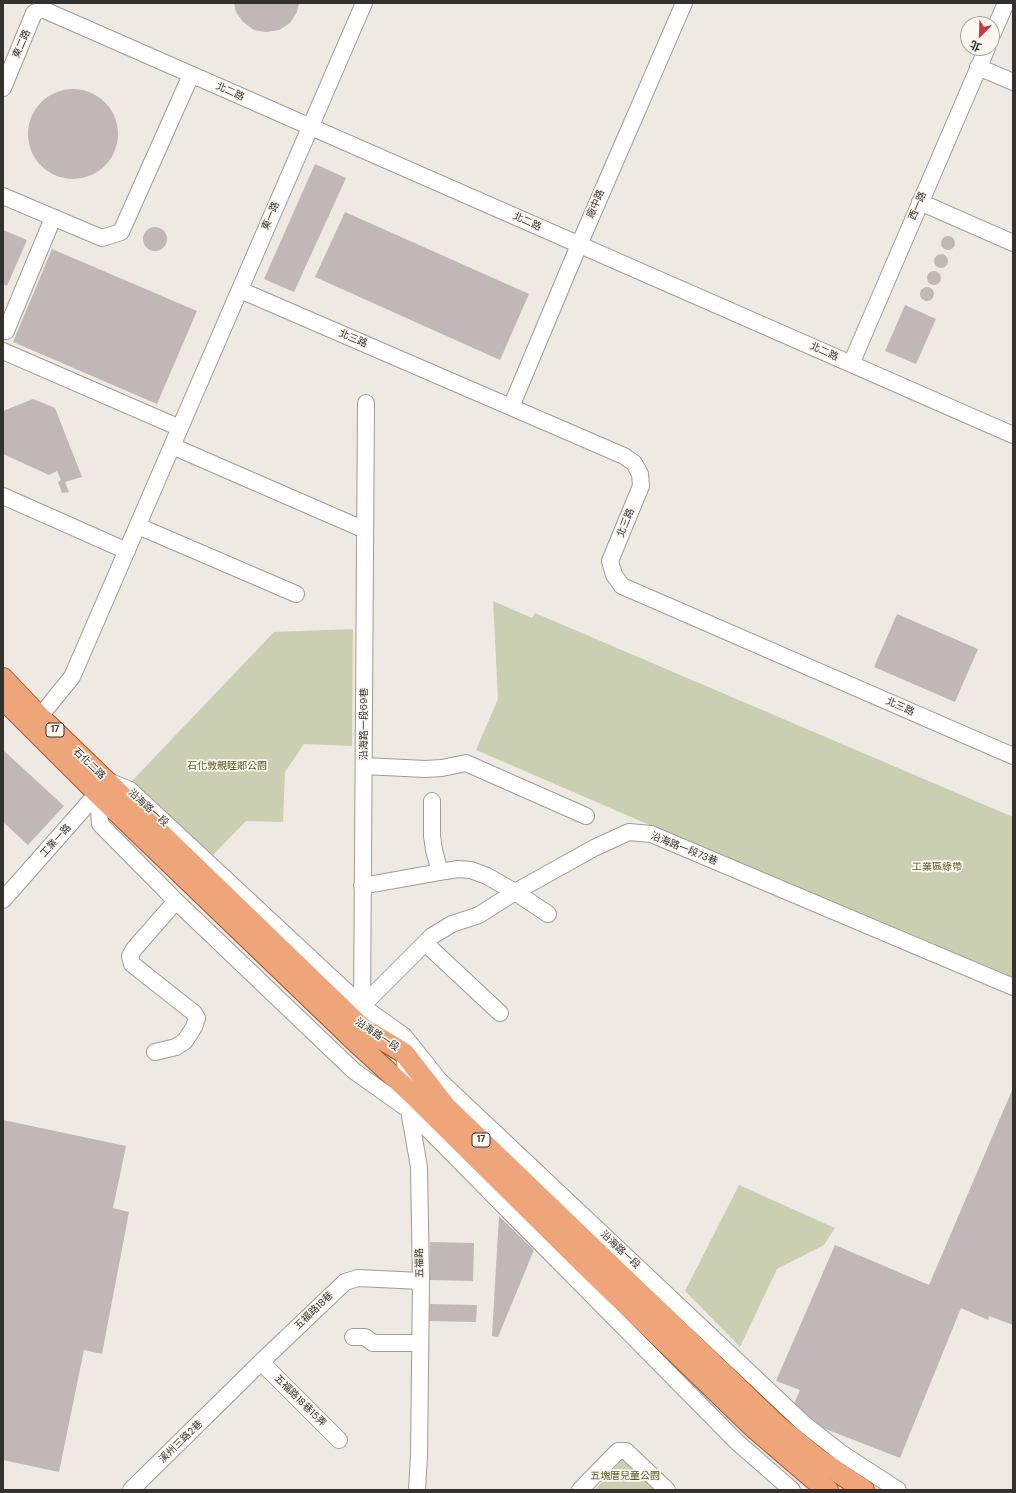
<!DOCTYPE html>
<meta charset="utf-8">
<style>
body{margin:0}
#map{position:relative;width:1016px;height:1493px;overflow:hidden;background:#eeeae3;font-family:"DM Sans","Noto Sans TC",sans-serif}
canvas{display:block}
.frame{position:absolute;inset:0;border:4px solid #33312e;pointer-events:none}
.north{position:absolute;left:960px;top:16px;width:40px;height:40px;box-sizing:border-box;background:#fcf7f0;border:1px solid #aca8a2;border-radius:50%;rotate:203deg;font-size:11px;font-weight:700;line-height:16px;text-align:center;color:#33312e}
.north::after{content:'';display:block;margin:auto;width:14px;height:18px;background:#c8383f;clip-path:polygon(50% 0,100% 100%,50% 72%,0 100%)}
</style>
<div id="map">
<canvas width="1016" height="1493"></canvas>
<div class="frame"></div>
<div class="north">北</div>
</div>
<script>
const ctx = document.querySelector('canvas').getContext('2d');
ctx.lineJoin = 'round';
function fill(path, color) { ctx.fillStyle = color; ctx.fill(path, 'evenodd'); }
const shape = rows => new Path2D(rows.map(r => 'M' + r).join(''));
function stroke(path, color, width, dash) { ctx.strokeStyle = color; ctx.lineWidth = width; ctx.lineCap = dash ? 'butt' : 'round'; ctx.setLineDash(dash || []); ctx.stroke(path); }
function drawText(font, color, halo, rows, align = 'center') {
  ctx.font = font + ' "DM Sans","Noto Sans TC",sans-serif'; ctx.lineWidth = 3.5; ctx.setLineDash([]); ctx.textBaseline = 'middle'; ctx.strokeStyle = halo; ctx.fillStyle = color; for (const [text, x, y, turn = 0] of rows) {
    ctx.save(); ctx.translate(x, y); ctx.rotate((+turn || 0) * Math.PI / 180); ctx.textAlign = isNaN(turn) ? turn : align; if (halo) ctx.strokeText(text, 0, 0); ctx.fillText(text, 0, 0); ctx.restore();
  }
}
const green = shape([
 [493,601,532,618,535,613,1013,817,1013,982,476,750,498,699],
 [353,629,352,746,304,744,285,772,283,822,246,821,209,859,130,783,274,632],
 [739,1185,835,1228,824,1245,777,1269,740,1347,685,1291],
 [624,1457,660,1490,595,1490]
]);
const building = shape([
 [234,3,299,3,297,12,290,23,279,30,266,32,254,30,243,22,236,12],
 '28 134a45 45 0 1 1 90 0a45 45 0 1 1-90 0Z',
 [315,164,346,178,294,292,264,279],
 [345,212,529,294,500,360,315,277],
 '143 239a12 12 0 1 1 24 0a12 12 0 1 1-24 0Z',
 [3,230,27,240,7,286,3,284],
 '941 243a7 7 0 1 1 14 0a7 7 0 1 1-14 0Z',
 [52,249,197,311,157,404,13,342],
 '934 261a7 7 0 1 1 14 0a7 7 0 1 1-14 0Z',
 '927 278a7 7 0 1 1 14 0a7 7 0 1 1-14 0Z',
 '920 294a7 7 0 1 1 14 0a7 7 0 1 1-14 0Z',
 [905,305,936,319,916,364,885,351],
 [33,399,55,408,82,477,65,482,69,492,62,493,58,482,61,480,57,471,49,475,3,454,3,411],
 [897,614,978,649,955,702,874,667],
 [3,750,64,806,28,845,3,822],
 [1013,1088,1013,1325,989,1316,988,1320,961,1308,900,1458,805,1421,792,1408,800,1390,776,1381,835,1245,929,1285],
 [3,1120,126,1146,113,1208,129,1212,102,1354,84,1350,59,1472,3,1460],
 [499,1216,534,1250,498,1337,492,1336],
 [430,1242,474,1243,473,1281,430,1280],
 [430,1304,477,1305,476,1322,429,1321]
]);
const minor = shape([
 [42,9,1013,435],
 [992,35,1006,3],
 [978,67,1013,82],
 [3,88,34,13,42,9,44,3],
 [3,196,102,238,121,232,191,75],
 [920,202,1013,243],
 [240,290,624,456,634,463,640,474,641,486,610,561,614,575,622,586,1013,756],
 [6,331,53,218],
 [3,351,180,428],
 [851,364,987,48],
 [511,407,579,245,684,3],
 [172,446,365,530],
 [3,496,127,551],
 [138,526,296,594],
 [32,726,72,677,364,3],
 [364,766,425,769,442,768,466,763,586,816],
 [98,794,100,824,176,901,354,1071,409,1110,738,1443,792,1490],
 [432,801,432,836,434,850,440,872],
 [362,886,440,872,458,869,471,870,487,876,515,892,548,914],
 [3,900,108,781,130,790,362,1006,404,1036,439,1080,803,1423,841,1453,898,1490],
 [425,943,500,1013],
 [362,1006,432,936,452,924,479,915,515,892,594,848,629,832,651,834,1013,987],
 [362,1011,366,403],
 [404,1050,409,1110,419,1167,421,1281,419,1456,417,1490],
 [155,1052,176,1047,185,1041,194,1027,197,1018,194,1013,132,964,130,956,134,949,176,901],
 [353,1337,365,1337,373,1343,420,1343],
 [261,1362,339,1440],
 [131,1490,261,1362,345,1282,358,1278,421,1281],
 [580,1490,618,1451,626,1451,667,1490]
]);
const major = shape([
 [3,678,40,717,361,1027,404,1053,446,1107,778,1426,817,1458,864,1490],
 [3,699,98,794,360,1046,408,1090,587,1267,756,1430,812,1478,828,1490]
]);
const shields = [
 [55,730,18],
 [481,1140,18]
];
const shieldNames = [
 ["17",55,730],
 ["17",481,1140]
];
const streetNames = [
 ["東二路",22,44,-67],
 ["北二路",230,92,24],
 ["廠中路",596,204,-67],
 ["西一路",918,206,-67],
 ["東一路",271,216,-67],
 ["北二路",527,222,24],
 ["北三路",353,339,23],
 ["北二路",824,352,24],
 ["北三路",626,523,-68],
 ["北三路",900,707,24],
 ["沿海路一段69巷",364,724,-90],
 ["石化二路",89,764,44],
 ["沿海路一段",148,808,42],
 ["工業一路",56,841,-48],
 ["沿海路一段73巷",684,849,22],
 ["沿海路一段",377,1035,34],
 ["沿海路一段",620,1250,43],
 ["五福路",420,1263,-91],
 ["五福路18巷",314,1311,-44],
 ["五福路18巷15弄",300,1401,45],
 ["溪州三路2巷",181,1442,-44]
];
const parkNames = [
 ["石化敦親睦鄰公園",227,766],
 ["工業區綠帶",937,867],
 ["五塊厝兒童公園",625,1476]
];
fill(green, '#cbcfb1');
fill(building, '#c0b7b6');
stroke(minor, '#9f9b95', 18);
stroke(major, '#a55526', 22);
stroke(minor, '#fff', 16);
stroke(major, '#eea57a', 20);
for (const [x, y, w] of shields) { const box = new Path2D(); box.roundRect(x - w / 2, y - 7, w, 14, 3); ctx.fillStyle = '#fcf7f0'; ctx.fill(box); stroke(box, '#33312e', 1); }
drawText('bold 9px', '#33312e', null, shieldNames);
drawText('10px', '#33312e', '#fcf7f0', streetNames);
drawText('10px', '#575b24', '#fcf7f0', parkNames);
</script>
